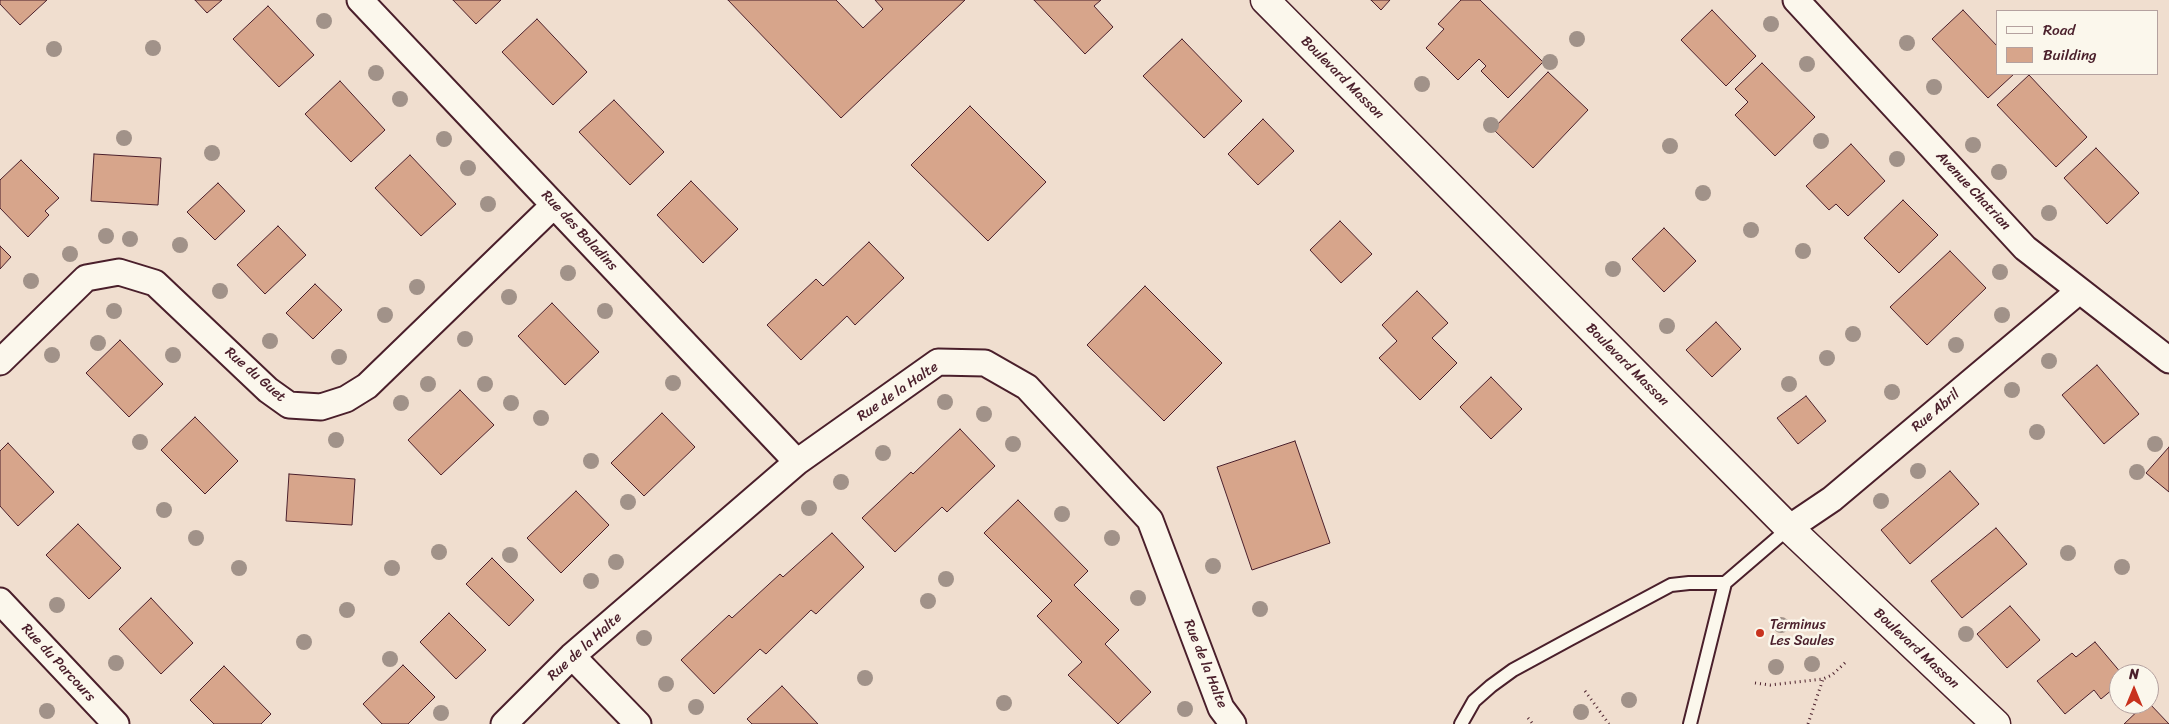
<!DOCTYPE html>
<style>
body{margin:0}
#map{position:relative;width:2169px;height:724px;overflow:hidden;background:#f0decf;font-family:Sriracha,sans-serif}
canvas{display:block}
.legend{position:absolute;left:1996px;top:10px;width:162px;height:65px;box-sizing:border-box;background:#fbf7ec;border:1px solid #b4a19f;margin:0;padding:6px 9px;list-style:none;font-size:15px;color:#4a1f2b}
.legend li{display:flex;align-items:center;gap:10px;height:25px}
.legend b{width:25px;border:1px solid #b4a19f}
.north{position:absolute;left:2109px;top:664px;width:50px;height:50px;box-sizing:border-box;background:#fbf7ec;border:1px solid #b4a19f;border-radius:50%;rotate:0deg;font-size:14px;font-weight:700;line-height:20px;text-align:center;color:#4a1f2b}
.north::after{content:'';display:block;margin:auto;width:18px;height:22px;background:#c8321e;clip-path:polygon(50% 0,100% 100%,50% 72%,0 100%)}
</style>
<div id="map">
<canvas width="2169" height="724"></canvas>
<ul class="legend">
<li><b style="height:6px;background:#fbf7ec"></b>Road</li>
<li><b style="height:14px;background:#d7a58b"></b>Building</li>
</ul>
<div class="north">N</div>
</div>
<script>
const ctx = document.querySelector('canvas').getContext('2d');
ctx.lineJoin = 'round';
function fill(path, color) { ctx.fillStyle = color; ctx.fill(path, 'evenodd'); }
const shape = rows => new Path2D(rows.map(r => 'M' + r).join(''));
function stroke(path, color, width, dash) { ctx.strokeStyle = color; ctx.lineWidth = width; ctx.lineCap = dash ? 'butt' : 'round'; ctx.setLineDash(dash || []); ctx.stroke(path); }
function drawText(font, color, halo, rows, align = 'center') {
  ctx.font = font + ' Sriracha,sans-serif'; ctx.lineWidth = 5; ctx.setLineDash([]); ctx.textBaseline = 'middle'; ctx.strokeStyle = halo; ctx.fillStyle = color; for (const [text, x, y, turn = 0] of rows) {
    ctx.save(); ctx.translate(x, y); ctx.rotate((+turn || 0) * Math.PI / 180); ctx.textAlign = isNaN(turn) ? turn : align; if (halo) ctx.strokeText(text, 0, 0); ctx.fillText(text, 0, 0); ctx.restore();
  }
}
const building = shape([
 [0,0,47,0,20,25,0,4,0,0],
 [195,0,222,0,207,13,195,0],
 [453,0,501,0,476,24,453,0],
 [728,0,836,0,863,28,883,9,875,0,965,0,841,118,728,0],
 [1034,0,1101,0,1094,6,1113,27,1085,54,1034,0],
 [1371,0,1390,0,1381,10,1371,0],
 [1461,0,1480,0,1543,62,1508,98,1481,71,1486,66,1479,59,1458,80,1426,48,1444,29,1438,24,1461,0],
 [268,6,314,55,279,87,233,39,268,6],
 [1712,10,1756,56,1726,86,1681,40,1712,10],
 [1963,10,1998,47,1998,74,2014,74,1988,98,1932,39,1963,10],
 [537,19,587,72,553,105,502,52,537,19],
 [1182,39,1242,101,1204,138,1143,76,1182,39],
 [1762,63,1815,117,1775,156,1735,115,1748,102,1735,89,1762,63],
 [1548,72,1588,110,1533,168,1493,129,1548,72],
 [2029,75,2087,137,2056,167,1997,105,2029,75],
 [340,81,385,130,351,162,305,114,340,81],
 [614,100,664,152,630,185,579,132,614,100],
 [970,106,1046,182,988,241,911,165,970,106],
 [1263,119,1294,151,1258,185,1228,154,1263,119],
 [1851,144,1885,181,1848,216,1836,204,1829,210,1806,186,1851,144],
 [2096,148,2139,193,2107,224,2064,178,2096,148],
 [94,154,161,158,158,205,91,201,94,154],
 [410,155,456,204,421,236,375,188,410,155],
 [21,160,59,198,45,211,49,215,28,237,0,208,0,180,21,160],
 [691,181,738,229,703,263,657,215,691,181],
 [218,183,245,211,215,240,187,212,218,183],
 [1903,200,1938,235,1899,273,1864,238,1903,200],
 [1340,221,1372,254,1341,283,1310,250,1340,221],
 [278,226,306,255,265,294,237,265,278,226],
 [1664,228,1696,261,1664,292,1632,259,1664,228],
 [869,242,904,278,855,325,847,316,801,360,767,325,816,279,823,286,869,242],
 [0,246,11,257,0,269,0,246],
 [1950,251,1986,288,1927,345,1890,307,1950,251],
 [315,284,342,310,313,339,286,313,315,284],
 [1145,286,1222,363,1164,421,1087,345,1145,286],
 [1417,291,1448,323,1432,338,1457,363,1420,400,1379,358,1397,341,1382,325,1417,291],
 [552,303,599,352,565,385,518,336,552,303],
 [1716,322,1741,349,1712,377,1686,350,1716,322],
 [120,340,163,384,129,417,86,373,120,340],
 [2097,365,2139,414,2104,444,2062,395,2097,365],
 [1491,377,1522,409,1491,439,1460,407,1491,377],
 [460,390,494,425,441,475,408,440,460,390],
 [1806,396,1826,421,1798,444,1777,418,1806,396],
 [662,413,695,447,644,496,611,463,662,413],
 [195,417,238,461,205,494,161,450,195,417],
 [960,429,995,466,947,512,942,507,895,552,862,518,911,472,913,474,960,429],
 [1295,441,1330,543,1252,570,1217,467,1295,441],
 [8,443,54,492,18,526,0,506,0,451,8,443],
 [2169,447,2169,492,2146,473,2169,447],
 [1950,471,1979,504,1910,564,1881,530,1950,471],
 [289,474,355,479,352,525,286,521,289,474],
 [576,491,609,525,561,573,527,538,576,491],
 [1018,500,1088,571,1074,585,1119,630,1105,644,1151,692,1118,724,1068,675,1082,662,1037,616,1052,601,984,533,1018,500],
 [78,524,121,568,89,599,46,555,78,524],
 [1996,528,2027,564,1962,618,1931,581,1996,528],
 [832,533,864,567,816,614,811,610,766,654,760,649,714,694,681,660,729,615,732,618,780,574,783,577,832,533],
 [492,558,534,600,509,626,466,584,492,558],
 [151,598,193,643,161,674,119,629,151,598],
 [2010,606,2040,640,2007,668,1977,634,2010,606],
 [449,613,486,650,456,679,420,642,449,613],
 [2095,642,2122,674,2119,674,2119,684,2101,699,2094,690,2065,714,2037,681,2072,653,2076,657,2095,642],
 [403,665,435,697,408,724,382,724,363,704,403,665],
 [224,666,271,714,261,724,214,724,190,700,224,666],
 [782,686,818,724,752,724,747,719,782,686],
 [2149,703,2169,724,2124,724,2145,704,2149,703]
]);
const path = shape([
 [1755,683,1770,685,1823,679,1832,675,1847,661],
 [1585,691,1609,724],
 [1528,718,1533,724],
 [1808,724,1823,679]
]);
const service = shape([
 [1461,724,1474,701,1491,686,1513,670,1570,639,1671,585,1689,583,1725,583],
 [1690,724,1725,583,1789,528]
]);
const minor = shape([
 [360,0,797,462],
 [1796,0,2025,248,2169,360],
 [0,362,86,278,119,272,155,283,268,390,289,405,321,407,346,399,367,386,554,205],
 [1789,528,1832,499,2079,291],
 [0,601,116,724],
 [572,656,638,724],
 [504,724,572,656,797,462,938,362,985,363,1027,387,1150,520,1221,708,1233,724]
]);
const secondary = shape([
 [1265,0,1789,528,1996,724]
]);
const trees = [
 [324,21],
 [1771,24],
 [1577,39],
 [1907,43],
 [153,48],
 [54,49],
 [1550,62],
 [1807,64],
 [376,73],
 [1422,84],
 [1934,87],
 [400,99],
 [1491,125],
 [124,138],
 [444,139],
 [1821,141],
 [1973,145],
 [1670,146],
 [212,153],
 [1897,159],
 [468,168],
 [1999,172],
 [1703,193],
 [488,204],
 [2049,213],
 [1751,230],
 [106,236],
 [130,239],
 [180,245],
 [1803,251],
 [70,254],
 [1613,269],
 [2000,272],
 [568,273],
 [31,281],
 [417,287],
 [220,291],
 [509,297],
 [114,311],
 [605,311],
 [385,315],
 [2002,315],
 [1667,326],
 [1853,334],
 [465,339],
 [270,341],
 [98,343],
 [1956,345],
 [52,355],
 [173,355],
 [339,357],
 [1827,358],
 [2049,361],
 [673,383],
 [428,384],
 [485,384],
 [1789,384],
 [2012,390],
 [1892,392],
 [945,402],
 [401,403],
 [511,403],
 [984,414],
 [541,418],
 [2037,432],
 [336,440],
 [140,442],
 [1013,444],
 [2155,444],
 [883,453],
 [591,461],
 [1918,471],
 [2137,472],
 [841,482],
 [1881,501],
 [628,502],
 [809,508],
 [164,510],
 [1062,514],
 [196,538],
 [1112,538],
 [439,552],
 [2068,553],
 [510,555],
 [616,562],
 [1213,566],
 [2122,567],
 [239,568],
 [392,568],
 [946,579],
 [591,581],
 [1138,598],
 [928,601],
 [57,605],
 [1260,609],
 [347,610],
 [1781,625],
 [1966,634],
 [644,638],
 [304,642],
 [390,659],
 [116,663],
 [1812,664],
 [1776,667],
 [865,678],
 [666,684],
 [1629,700],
 [1004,703],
 [696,707],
 [1185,709],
 [47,711],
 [1581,712],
 [441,713]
];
const markers = [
 [1760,633,5,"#c8321e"]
];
const streetNames = [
 ["Boulevard Masson",1342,78,45],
 ["Avenue Chatrian",1973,191,47],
 ["Rue des Baladins",579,231,47],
 ["Boulevard Masson",1627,365,45],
 ["Rue du Guet",255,375,41],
 ["Rue de la Halte",898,392,-34],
 ["Rue Abril",1936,411,-40],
 ["Rue de la Halte",585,647,-42],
 ["Boulevard Masson",1916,649,43],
 ["Rue du Parcours",58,663,47],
 ["Rue de la Halte",1205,664,68]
];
const poiNames = [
 ["Terminus",1770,625],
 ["Les Saules",1770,641]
];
fill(building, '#d7a58b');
stroke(building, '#4a1f2b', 1);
stroke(service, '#4a1f2b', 16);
stroke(minor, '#4a1f2b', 29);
stroke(secondary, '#4a1f2b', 31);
stroke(path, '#4a1f2b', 3, [1, 4]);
stroke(service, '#fbf7ec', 12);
stroke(minor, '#fbf7ec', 25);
stroke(secondary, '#fbf7ec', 28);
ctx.fillStyle = '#a19289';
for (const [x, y] of trees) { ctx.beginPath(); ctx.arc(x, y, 8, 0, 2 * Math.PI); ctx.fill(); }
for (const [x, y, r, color] of markers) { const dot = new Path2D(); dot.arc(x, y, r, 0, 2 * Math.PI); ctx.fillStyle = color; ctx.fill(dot); stroke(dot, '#fbf7ec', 2); }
drawText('14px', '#4a1f2b', '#fbf7ec', streetNames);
drawText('14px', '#4a1f2b', '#fbf7ec', poiNames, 'left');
</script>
